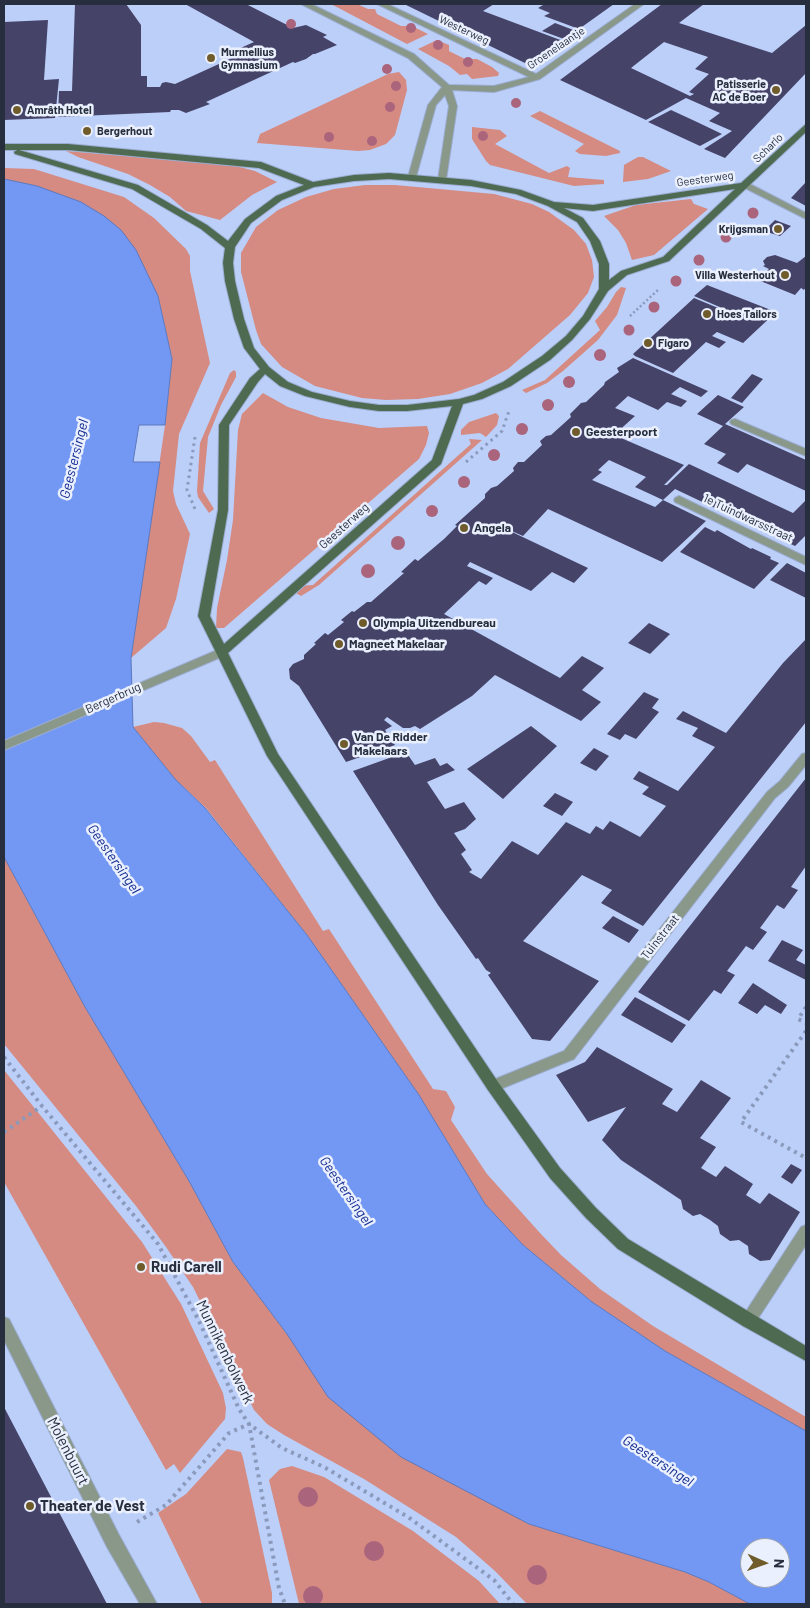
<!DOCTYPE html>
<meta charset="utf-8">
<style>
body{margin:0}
#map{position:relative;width:810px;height:1608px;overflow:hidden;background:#bccff9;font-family:Barlow,sans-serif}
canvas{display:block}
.frame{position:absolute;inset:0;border:5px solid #272e3e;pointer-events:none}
.north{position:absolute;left:740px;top:1538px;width:50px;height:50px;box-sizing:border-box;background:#eaf0fd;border:1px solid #9ca2b1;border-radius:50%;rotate:92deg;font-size:14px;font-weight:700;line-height:20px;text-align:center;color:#272e3e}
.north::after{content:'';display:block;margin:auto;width:18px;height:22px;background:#705b2b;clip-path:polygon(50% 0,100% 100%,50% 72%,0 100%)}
</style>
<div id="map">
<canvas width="810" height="1608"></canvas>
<div class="frame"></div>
<div class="north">N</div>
</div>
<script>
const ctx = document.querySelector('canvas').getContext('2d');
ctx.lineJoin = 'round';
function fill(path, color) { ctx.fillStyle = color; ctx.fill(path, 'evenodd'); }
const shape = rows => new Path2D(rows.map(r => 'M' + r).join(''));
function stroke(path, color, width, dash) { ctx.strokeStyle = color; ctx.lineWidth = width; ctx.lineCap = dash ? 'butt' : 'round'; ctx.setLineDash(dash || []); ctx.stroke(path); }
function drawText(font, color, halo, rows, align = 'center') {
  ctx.font = font + ' Barlow,sans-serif'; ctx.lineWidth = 5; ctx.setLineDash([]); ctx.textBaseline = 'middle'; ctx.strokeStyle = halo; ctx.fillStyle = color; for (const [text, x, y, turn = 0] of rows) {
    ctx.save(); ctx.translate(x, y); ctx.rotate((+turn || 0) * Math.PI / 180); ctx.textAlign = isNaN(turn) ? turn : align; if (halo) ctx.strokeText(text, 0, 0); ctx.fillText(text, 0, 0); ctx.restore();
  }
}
const green = shape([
 [331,4,357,4,368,9,375,9,377,14,401,26,412,26,428,34,407,44],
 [437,40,449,45,449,51,465,59,477,59,492,67,499,73,498,76,472,79,467,74,460,75,449,66,418,49],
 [399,72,406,80,407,90,395,135,386,144,370,150,358,151,257,143,260,134,388,74],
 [540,111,620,151,620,153,606,156,580,154,575,151,584,144,530,116],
 [472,127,500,130,507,136,495,144,549,173,567,166,570,168,568,177,604,180,604,184,574,186,490,165,486,161,472,139],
 [66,151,232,165,255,171,277,182,252,195,220,220,186,211,170,197,150,185,128,174,78,157],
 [638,157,643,157,671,171,648,179,623,182,624,165],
 [4,168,34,169,124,197,154,218,186,249,190,256,190,271,210,363,179,434,173,491,176,504,190,534,176,599,166,628,131,658,165,425,172,359,158,296,37,186,4,179],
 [365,185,395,185,494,194,532,204,549,212,574,230,586,244,592,260,594,277,588,293,570,315,508,369,482,383,450,394,418,399,386,400,362,398,315,386,282,367,261,344,256,330,241,272,241,253,256,227,278,210,306,197,334,189],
 [691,199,694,204,708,209,654,255,632,260,626,243,618,230,604,216,636,205],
 [621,287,626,288,617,315,598,340,563,371,547,383,526,393,522,390,545,380,600,330,595,321,607,307,616,292],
 [234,370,236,372,236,377,221,405,208,437,203,491,214,509,209,513,198,497,197,491,200,443,230,373],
 [263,393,288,407,321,418,379,428,427,426,429,433,426,445,419,459,224,628,216,628,217,608,227,560,233,520,238,430,242,414],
 [496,413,499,416,497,425,486,437,480,433,461,435,461,430,469,422],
 [469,439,482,440,319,585,301,596,294,592,300,586,313,585,471,444],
 [154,722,164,723,182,728,191,736,210,762,215,760,323,931,329,929,433,1089,446,1091,455,1107,451,1120,487,1174,540,1233,561,1255,600,1289,653,1326,806,1417,806,1431,665,1351,592,1302,523,1245,485,1204,419,1095,307,935,206,808,175,779,133,727],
 [4,857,85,1007,189,1181,233,1262,287,1334,329,1397,529,1524,685,1572,709,1582,750,1604,527,1604,495,1571,456,1537,364,1479,284,1435,267,1424,254,1410,193,1287,166,1247,136,1206,4,1044],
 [4,1070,142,1242,181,1304,223,1393,226,1408,225,1419,180,1473,174,1464,166,1470,4,1182],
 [227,1449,241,1452,243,1458,272,1593,272,1604,202,1604,158,1513,186,1494],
 [292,1466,324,1477,413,1531,479,1581,500,1604,299,1604,269,1480,280,1469]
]);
const water = shape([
 [4,179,37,186,81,202,104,216,121,230,136,250,158,296,172,359,165,425,139,425,133,462,160,462,131,658,133,727,175,779,205,808,307,935,419,1095,485,1204,523,1245,592,1302,665,1351,806,1431,806,1604,750,1604,709,1582,685,1572,529,1524,401,1457,328,1397,287,1334,233,1262,189,1181,85,1007,4,857,4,179],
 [750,1548,780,1548,780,1578,750,1578,750,1548]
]);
const building = shape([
 [75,4,126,4,141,25,141,76,147,76,147,87,160,87,162,83,166,82,175,84,243,53,236,50,254,42,185,4,246,4,293,28,306,25,327,35,323,37,337,45,315,54,313,54,306,59,295,63,293,62,206,102,210,104,186,113,179,110,171,110,170,112,58,117,59,91,72,91],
 [404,4,494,4,483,11,563,41,529,65],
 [539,4,614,4,579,29,544,16,550,13,538,8,543,5],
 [662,4,704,4,679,23,772,53,806,25,806,73,725,158,704,149,732,131,709,121,720,113,686,98,646,120,560,80],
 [664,42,708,57,695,69,709,74,689,92,694,94,690,96,631,68],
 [48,20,44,80,59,79,55,118,4,120,4,22],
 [555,23,576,31,564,39,542,31],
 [671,110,697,122,722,134,700,146,648,122],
 [806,182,806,206,791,198],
 [775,220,791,226,780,236,764,231],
 [775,255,797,263,806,256,806,287,804,290,801,288,795,295,758,280,769,269,763,266,765,265,763,261,767,257],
 [707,285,776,312,743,343,717,332,712,336,726,342,719,348,706,342,673,373,635,356,633,354,694,298,735,315,736,314,694,296],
 [633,358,708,391,701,397,680,387,671,394,687,401,681,407,667,402,658,410,628,396,615,408,635,416,614,435,684,465,664,485,667,485,689,464,793,513,806,500,806,535,795,546,675,489,663,500,635,487,646,477,609,460,598,470,602,472,592,480,655,507,663,500,706,521,662,562,548,509,523,536,491,522,588,568,574,583,552,572,531,591,470,562,467,566,493,578,486,585,479,581,444,614,560,678,582,656,604,668,582,690,601,702,581,721,495,675,472,696,420,729,415,726,410,728,403,728,387,717,384,720,392,726,385,730,395,745,346,762,299,686,290,679,289,669,293,664,304,659,304,655,316,644,314,643,325,633,328,635,344,622,341,620,352,611,354,612,367,602,371,602,404,573,401,572,415,559,418,561,444,539,457,526,455,525,485,498,485,494,491,488,497,486,514,471,513,468,518,462,524,462,542,445,540,441,546,436,551,435,571,417,570,414,581,403,586,402,604,385,605,382,619,372,617,368],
 [752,374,763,379,742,403,731,398],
 [718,395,744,407,725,424,806,460,806,491,747,464,738,473,717,463,726,454,704,444,723,426,697,414],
 [705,527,715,532,717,530,751,549,752,548,771,557,770,559,779,563,754,589,680,552],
 [787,563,806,573,806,598,770,580],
 [649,623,670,634,650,654,628,643],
 [806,639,806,722,643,926,601,903,612,890,582,875,525,939,523,941,599,981,550,1041,532,1039,488,975,491,973,486,970,478,958,476,959,438,905,353,771,406,752,415,765,435,758,440,766,447,763,455,770,427,782,445,809,464,802,476,819,465,829,454,833,466,850,461,854,472,870,469,872,481,879,512,841,538,855,566,822,590,834,596,826,603,830,610,821,640,837,666,806,642,794,649,787,633,779,639,771,678,791,715,747,692,736,698,728,676,719,683,711,726,733,783,663],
 [644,692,659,699,652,708,659,712,636,739,625,734,620,740,607,734],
 [531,726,557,746,503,799,467,769],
 [594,748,609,756,596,771,580,763],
 [806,778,806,866,791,887,798,890,784,909,777,905,760,928,767,932,753,950,746,946,727,971,735,975,721,994,714,990,689,1021,638,992],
 [555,793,573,802,562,816,543,806],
 [613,916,639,930,629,943,602,928],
 [782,940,803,950,796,960,806,965,806,980,768,961],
 [753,983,787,1005,781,1014,765,1005,757,1014,738,1003],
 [635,997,686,1025,672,1043,621,1015],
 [597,1047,673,1089,662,1104,677,1112,701,1080,731,1098,700,1138,716,1147,701,1168,716,1177,725,1166,753,1184,746,1195,760,1204,769,1193,800,1212,770,1260,760,1261,749,1254,748,1246,739,1240,730,1241,720,1234,718,1226,710,1220,700,1214,693,1216,683,1209,681,1200,621,1160,602,1140,626,1107,588,1122,556,1075,585,1062],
 [791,1164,802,1170,792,1184,781,1177],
 [4,1407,107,1604,4,1604]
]);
const pathFar2 = shape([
 [630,316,659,289]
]);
const pathFar1 = shape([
 [195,437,187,490,195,509],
 [466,462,502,431,509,411]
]);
const path = shape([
 [806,1007,798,1019,806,1023],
 [806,1031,741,1122,806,1158],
 [4,1057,42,1106,158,1244,199,1321,239,1409,249,1424,282,1448,324,1467,408,1517,494,1580,513,1604],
 [4,1132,42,1106],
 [137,1522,166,1505,229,1433,249,1424,279,1588,285,1604]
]);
const minor = shape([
 [301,4,311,4,414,54,449,85,494,86,529,77,377,4,387,4,536,74,635,4,644,4,540,79,494,92,452,90,457,106,446,180,442,183,438,180,449,106,445,95,436,105,416,177,412,180,408,177,428,105,442,87,408,58,301,4],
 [746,182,806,213,806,219,743,187,743,183,746,182],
 [735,419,806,449,806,456,731,424,730,422,731,420,735,419],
 [679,496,806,557,806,565,675,502,674,500,675,498,679,496],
 [222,648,228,652,226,655,4,750,4,741,222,648],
 [806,753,806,765,788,787,775,798,574,1059,498,1090,493,1092,488,1090,486,1086,488,1082,564,1051,767,792,780,781,802,754,806,753],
 [806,1225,806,1245,753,1326,748,1328,743,1326,740,1321,743,1316,801,1227,806,1225],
 [4,1317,9,1319,119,1535,157,1604,140,1604,107,1547,4,1340,4,1317]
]);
const major = shape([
 [806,124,806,132,669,261,627,275,608,291,590,319,572,340,550,360,511,386,482,399,463,404,441,464,228,653,278,754,498,1082,560,1168,596,1208,628,1239,806,1346,806,1361,743,1326,618,1249,586,1218,550,1178,488,1090,267,756,198,616,218,510,219,425,250,378,260,369,244,348,234,319,225,281,223,263,225,248,201,229,132,189,15,154,14,152,17,150,4,150,4,144,68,144,261,162,313,182,354,175,389,173,471,180,521,190,554,202,593,205,741,183,806,124],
 [19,150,68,150,259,168,304,185,276,196,245,219,228,241,207,225,138,185,19,150],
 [389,179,471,186,516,194,548,206,577,222,590,241,599,264,599,289,583,316,566,336,542,356,503,382,474,395,459,399,407,405,379,405,350,401,312,392,288,382,269,367,254,348,244,319,235,281,233,263,235,247,251,223,282,200,314,187,354,181,389,179],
 [735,189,663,257,621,271,609,280,609,264,600,241,583,218,564,208,593,211,735,189],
 [265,374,280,386,305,396,350,407,379,411,407,411,452,406,432,460,224,644,210,616,228,510,229,425,258,382,265,374]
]);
const trees = [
 [291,24,5],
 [411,28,5],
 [438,45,5],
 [468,62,5],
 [387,69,5],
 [396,86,5],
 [516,103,5],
 [390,107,5],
 [483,136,5],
 [329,137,5],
 [372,141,5],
 [753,213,5.5],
 [726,237,5.5],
 [699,260,5.5],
 [676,281,5.5],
 [654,307,5.5],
 [629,330,5.5],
 [600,355,6],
 [569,382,6],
 [548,405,6],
 [522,429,6],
 [494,455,6],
 [464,482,6],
 [432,511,6],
 [398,543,7],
 [368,571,7],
 [308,1497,10],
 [374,1551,10],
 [537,1575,10],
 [313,1596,10]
];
const markers = [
 [211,58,5,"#705b2b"],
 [776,90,5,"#705b2b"],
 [17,110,5,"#705b2b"],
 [87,131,5,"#705b2b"],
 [778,229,5,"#705b2b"],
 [785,275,5,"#705b2b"],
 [707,314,5,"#705b2b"],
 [648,343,5,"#705b2b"],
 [576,432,5,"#705b2b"],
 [464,528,5,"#705b2b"],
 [363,623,5,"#705b2b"],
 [339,644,5,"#705b2b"],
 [344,744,5,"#705b2b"],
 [141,1267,5,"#705b2b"],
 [30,1506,5,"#705b2b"]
];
const farStreetnames = [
 ["Westerweg",464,30,25],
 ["Groenelaantje",556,48,-34],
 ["Scharlo",768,148,-44],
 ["Geesterweg",705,179,-8]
];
const farPoinames = [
 ["Murmellius",221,52],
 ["Gymnasium",221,65],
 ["Patisserie",766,84,"right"],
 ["AC de Boer",766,97,"right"],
 ["Amrâth Hotel",27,110],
 ["Bergerhout",97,131],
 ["Krijgsman",768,229,"right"],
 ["Villa Westerhout",775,275,"right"],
 ["Hoes Tailors",717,314],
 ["Figaro",658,343]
];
const poiNames = [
 ["Geesterpoort",586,432],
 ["Angela",474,528],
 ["Olympia Uitzendbureau",373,623],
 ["Magneet Makelaar",349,644],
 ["Van De Ridder",354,737],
 ["Makelaars",354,751]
];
const streetNames = [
 ["1e Tuindwarsstraat",748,518,25],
 ["Geesterweg",344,526,-42],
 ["Bergerbrug",113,698,-24],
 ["Tuinstraat",660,937,-52]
];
const waterNames = [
 ["Geestersingel",74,459,-76],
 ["Geestersingel",114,859,55],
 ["Geestersingel",346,1191,55],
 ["Geestersingel",658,1461,33]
];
const nearPoinames = [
 ["Rudi Carell",151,1267],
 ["Theater de Vest",40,1506]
];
const nearStreetnames = [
 ["Munnikenbolwerk",225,1352,64],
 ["Molenbuurt",68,1451,63]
];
fill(green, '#d58a82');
fill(water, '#7398f4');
stroke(water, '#5c78bd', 1);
fill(building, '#464369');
stroke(minor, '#9bacd0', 2);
stroke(major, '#9bacd0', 2);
stroke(pathFar2, '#8b9abc', 2.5, [2, 2.5]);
stroke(pathFar1, '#8b9abc', 3, [2.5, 4]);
stroke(path, '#8b9abc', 4, [3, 4.5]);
fill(minor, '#899889');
fill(major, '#4e6a50');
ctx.fillStyle = '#aa657c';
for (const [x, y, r] of trees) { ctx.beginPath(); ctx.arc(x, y, r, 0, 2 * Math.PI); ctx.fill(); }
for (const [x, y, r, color] of markers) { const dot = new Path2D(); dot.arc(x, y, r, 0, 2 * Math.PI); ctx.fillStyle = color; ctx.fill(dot); stroke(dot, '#eaf0fd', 2); }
drawText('11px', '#272e3e', '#eaf0fd', farStreetnames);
drawText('bold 11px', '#272e3e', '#eaf0fd', farPoinames, 'left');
drawText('bold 12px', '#272e3e', '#eaf0fd', poiNames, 'left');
drawText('12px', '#272e3e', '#eaf0fd', streetNames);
drawText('italic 14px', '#112991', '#eaf0fd', waterNames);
drawText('bold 15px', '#272e3e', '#eaf0fd', nearPoinames, 'left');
drawText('15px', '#272e3e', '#eaf0fd', nearStreetnames);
</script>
